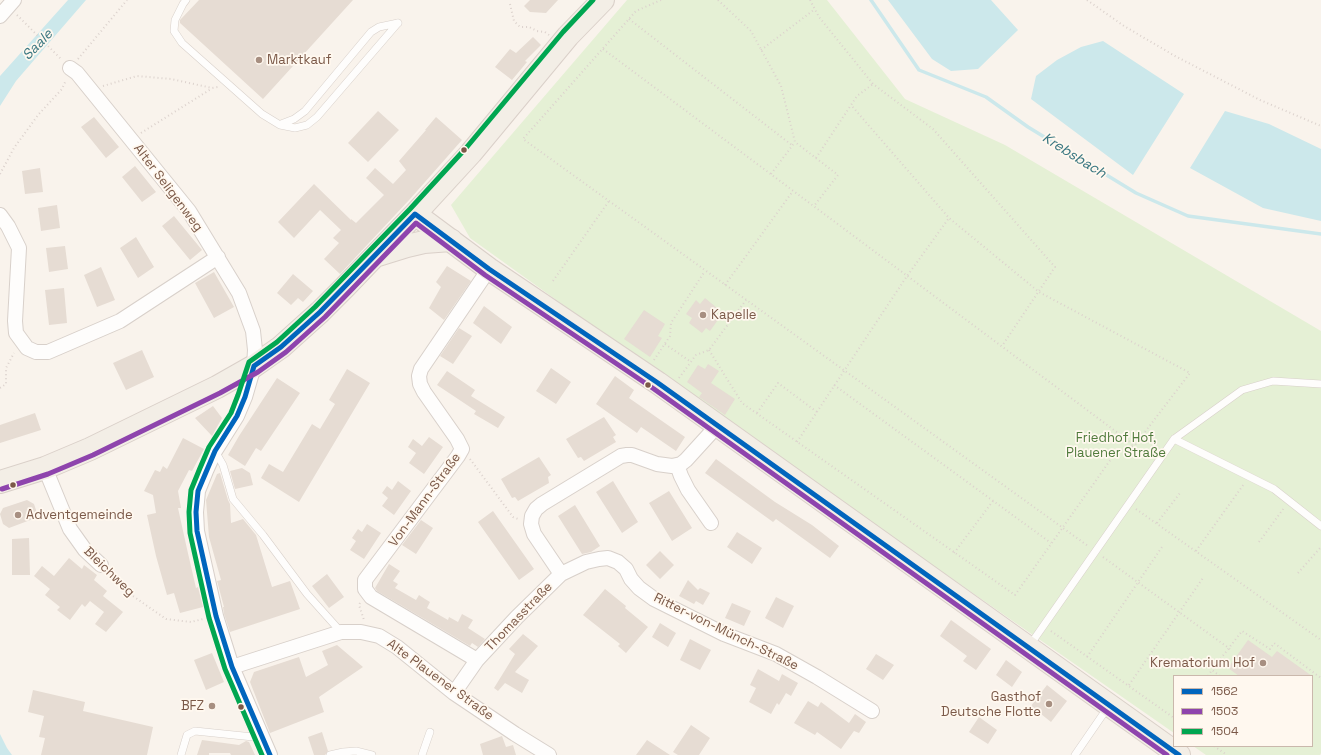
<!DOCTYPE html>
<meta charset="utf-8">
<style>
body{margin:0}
#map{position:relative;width:1321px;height:755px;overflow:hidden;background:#f9f3ec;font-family:"Space Grotesk",sans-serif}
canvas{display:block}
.legend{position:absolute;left:1173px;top:675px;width:140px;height:72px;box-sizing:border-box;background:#fff8ef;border:1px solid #cab8ac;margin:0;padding:5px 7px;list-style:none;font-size:12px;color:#7b5948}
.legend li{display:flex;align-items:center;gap:8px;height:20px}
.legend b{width:20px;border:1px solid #cab8ac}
</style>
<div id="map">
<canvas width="1321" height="755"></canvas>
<ul class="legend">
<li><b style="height:5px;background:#0065bd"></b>1562</li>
<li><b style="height:5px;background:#8e44ad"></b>1503</li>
<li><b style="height:5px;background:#00a651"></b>1504</li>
</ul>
</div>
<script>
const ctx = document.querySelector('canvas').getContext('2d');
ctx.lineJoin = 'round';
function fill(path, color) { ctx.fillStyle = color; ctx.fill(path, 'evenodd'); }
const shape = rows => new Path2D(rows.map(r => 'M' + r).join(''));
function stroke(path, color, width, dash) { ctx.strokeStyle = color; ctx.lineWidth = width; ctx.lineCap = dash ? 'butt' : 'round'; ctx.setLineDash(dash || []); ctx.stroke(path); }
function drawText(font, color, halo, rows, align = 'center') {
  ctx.font = font + ' "Space Grotesk",sans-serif'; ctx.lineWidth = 3.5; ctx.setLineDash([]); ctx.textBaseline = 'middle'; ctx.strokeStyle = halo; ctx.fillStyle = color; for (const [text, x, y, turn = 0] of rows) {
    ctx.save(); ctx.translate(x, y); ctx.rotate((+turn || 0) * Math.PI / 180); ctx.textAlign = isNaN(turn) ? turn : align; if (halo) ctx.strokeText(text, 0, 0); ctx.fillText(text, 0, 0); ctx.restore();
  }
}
const green = shape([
 [627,0,827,0,905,99,1005,145,1321,331,1321,753,1320,755,1206,755,1193,746,1312,746,1312,676,1174,676,1174,733,715,414,470,238,451,205]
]);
const water = shape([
 [68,0,86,0,16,81,0,106,0,76],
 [888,0,991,0,1018,30,978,69,951,71,932,59],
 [1103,41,1184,94,1133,175,1031,99,1036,76,1057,60,1081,47],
 [1225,111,1269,124,1321,149,1321,221,1263,208,1190,168],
 [0,734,7,748,12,755,0,755]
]);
const stream = shape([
 [871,0,919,70,986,97,1028,127,1136,193,1188,216,1321,234]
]);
const building = shape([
 [199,0,353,0,263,99,180,23,180,20],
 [530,0,558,0,546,13,530,12,524,6],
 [533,37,541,45,525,61,527,62,512,80,495,67,510,49,516,53],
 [378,111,399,130,368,162,348,143],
 [94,117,119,147,106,158,81,127],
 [436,117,462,140,410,199,340,274,324,259,339,243,333,238,341,230,320,210,294,238,278,222,314,184,351,220,351,219,356,223,384,195,366,178,375,168,393,184,406,170,399,161,426,130,425,130],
 [135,166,156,192,142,202,122,177],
 [40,168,43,192,25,194,22,171],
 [57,205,60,228,41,231,38,208],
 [174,216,202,250,190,260,162,226],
 [136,237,154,267,138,278,120,248],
 [65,246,68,269,49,272,46,248],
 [447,266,471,281,444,320,429,308,441,287,436,282],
 [101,267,115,300,97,307,84,275],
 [214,272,234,307,214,318,195,283],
 [293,274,313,291,303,302,298,298,291,305,277,293],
 [64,288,67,323,49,325,45,290],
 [705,298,717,308,714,312,720,317,710,331,706,328,702,333,689,323,692,318,686,314,696,300,700,304],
 [484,306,512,327,501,344,473,323],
 [644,310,665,324,658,336,662,338,650,357,624,339],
 [459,328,472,336,453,364,440,356],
 [142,350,154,377,126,390,113,363],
 [708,364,719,371,711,383,735,399,725,415,699,397,702,393,687,382,698,365,705,369],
 [551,368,571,382,556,404,536,391],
 [347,369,370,383,299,502,261,478,269,464,283,472,312,424,320,429,335,404,329,400],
 [447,371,475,390,471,396,505,417,498,428,474,414,476,411,437,385],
 [615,376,634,390,629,398,685,437,676,451,641,427,637,433,596,404],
 [277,378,300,393,261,451,256,448,245,466,228,455,239,436],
 [213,406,222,418,212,436,195,418],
 [35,413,41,430,0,443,0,425],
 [604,417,616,435,613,437,616,442,584,461,581,457,578,458,566,439],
 [429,437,443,447,424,474,409,463,416,453,408,447,413,439,422,446],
 [183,438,204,449,192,471,189,470,178,491,181,508,178,508,187,549,196,588,198,587,203,607,180,613,174,593,167,595,156,556,147,515,156,513,153,495,144,491,155,470,160,472,163,466,167,469],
 [539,457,551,475,548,477,549,483,518,501,515,497,512,498,501,479],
 [716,459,775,502,812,525,839,546,830,558,776,519,773,522,705,473],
 [242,468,250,473,253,485,235,489,230,471],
 [220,473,228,500,230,504,231,523,243,519,256,535,272,587,290,581,300,609,230,632,224,614,223,607,224,607,217,581,221,580,209,537,206,500,217,474],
 [398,481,411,491,394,515,382,506,388,498,382,493,387,486,392,490],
 [613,481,638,522,622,533,596,492],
 [669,491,692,528,672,541,649,503],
 [27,500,34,504,37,513,33,519,9,528,3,524,0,514,3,508],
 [575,505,600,546,591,552,582,554,558,516],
 [493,511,534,569,519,580,478,522],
 [421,520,433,528,416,554,402,545],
 [367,524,381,533,364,559,350,550,356,541,352,538,358,529,362,532],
 [737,532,762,548,752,564,727,547],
 [29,538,30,575,12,575,12,539],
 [660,551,674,565,660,579,646,565],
 [69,558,82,569,84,565,97,575,94,580,107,591,103,596,123,612,106,632,95,624,104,612,90,601,85,607,82,604,70,620,57,610,60,607,45,595,50,589,34,576,42,566,54,576],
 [389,564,400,571,393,581,398,584,395,588,416,600,419,595,425,599,430,602,427,608,448,620,449,617,458,622,462,614,473,620,468,628,485,639,478,647,472,643,470,646,377,591,375,588],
 [327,574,344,597,329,608,312,586],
 [688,580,698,590,700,588,710,593,703,605,696,601,694,604,679,596],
 [605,589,626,606,625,608,648,627,626,653,618,646,620,644,583,615],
 [776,597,794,606,783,628,765,618],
 [732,603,751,611,744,626,725,618],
 [951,620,991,649,976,670,963,661,967,656,940,636],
 [660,623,676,633,668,647,652,637],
 [523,634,538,646,515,672,529,680,522,693,505,683,498,691,494,688,515,654,509,649],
 [690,639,711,650,700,670,680,660],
 [1248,640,1272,657,1277,651,1312,676,1239,676,1228,668],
 [337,645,363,667,319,697,324,712,270,733,250,682,254,672,299,657,306,677,328,665,322,651],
 [212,653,224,682,206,690,194,660],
 [876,654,894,665,883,680,866,669],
 [1006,660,1022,672,1012,687,996,675],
 [758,669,779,681,782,674,798,683,791,696,786,693,779,705,777,703,771,714,749,702,756,688,750,685],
 [1047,685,1067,701,1051,722,1031,706],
 [33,690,85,702,83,711,153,727,147,755,41,755,45,738,39,737,44,716,28,712],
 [808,701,818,707,821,702,849,723,855,714,866,722,859,733,854,731,841,749,817,732,815,735,794,723],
 [979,717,997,730,988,744,969,732],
 [691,725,710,738,699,755,678,755,673,752],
 [322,732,328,751,325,755,314,755,308,737],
 [502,736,506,747,513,745,516,755,483,755,480,744],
 [202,740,239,745,246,741,249,742,255,755,231,755,230,753,209,753,209,755,197,755],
 [647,740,670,755,636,755]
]);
const path = shape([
 [661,0,636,11,523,139,1088,546],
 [718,0,751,31,781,86,795,142,838,175,814,206],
 [810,0,819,17,873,84,933,129,1055,267,1002,346],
 [1087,0,1124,26,1175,56,1260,100,1321,126],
 [510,4,514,21,520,27,529,27,537,31,545,32,549,35],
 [17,15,62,60],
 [629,19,793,146],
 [603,49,1134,445],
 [761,50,815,9],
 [78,59,127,0],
 [103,86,137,76,171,79,212,88,218,87],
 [141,133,211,89],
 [816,158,857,96,873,84],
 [0,174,14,148,38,115,62,89,66,80],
 [771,174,795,142],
 [553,281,609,201],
 [725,285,793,191],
 [665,344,691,362],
 [709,350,742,403,1015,595,1116,452,1135,445,1190,373,1039,292,949,218,851,105],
 [654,360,670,336,671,323,705,271],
 [679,378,696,355,709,350,746,300],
 [834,385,1051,543],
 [0,388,6,384,6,368,14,353],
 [757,413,778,383,817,412],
 [797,442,907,276,949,218],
 [470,459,513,517,518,519],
 [1136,509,1321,640],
 [1157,523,1180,493],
 [1259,542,1284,508],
 [1196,551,1244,484],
 [954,553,993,501],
 [1103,557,1230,649],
 [1298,573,1321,547],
 [110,574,130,594,166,619,191,622,203,619],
 [360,603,359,605,364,620],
 [1051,631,1174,718],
 [1087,657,1162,547],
 [1208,676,1212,670],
 [1220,676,1212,670,1242,631,1270,649,1274,643,1321,678],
 [1129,685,1203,578],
 [1214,746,1227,755]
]);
const lane = shape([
 [186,0,183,4,175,20,174,31,182,43,262,114,280,125,295,128,307,125,317,117,398,23],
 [281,124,294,119,305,111,371,32,379,27,398,23],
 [1174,439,1274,489,1321,526],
 [215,451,223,465,233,499,263,535,307,594,341,632],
 [1030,645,1174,439,1242,390,1273,381,1321,384],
 [181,755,187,735,195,731,263,738],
 [330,755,343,752,356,751,372,755],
 [422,755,430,732],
 [1075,755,1108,707]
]);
const street = shape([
 [0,16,14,0],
 [70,68,77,73,189,211,239,293,253,331,255,350,254,366,245,397,237,416,215,451,206,471,198,491,196,512,197,531,216,616,232,667,270,755],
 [0,215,8,226,19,248,15,321,16,333,27,348,36,352,48,352,120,321,218,257],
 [677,465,681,476,688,490,711,523],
 [45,468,70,529,85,550,101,565],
 [561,574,534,534,531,524,532,516,536,509,542,504,621,456,627,455,632,455,657,464,672,466,681,464,686,460,717,426],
 [477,660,371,597,365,589,365,580,458,456,462,449,457,439,424,392,420,384,419,376,421,369,489,269],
 [232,667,341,632,361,632,379,636,397,647,454,693,515,734,549,755],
 [454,693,477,660,517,617,561,574,586,562,599,559,608,558,618,562,626,569,631,579,639,588,654,599,724,634,776,654,817,677,872,711]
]);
const primary = shape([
 [415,214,489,269,658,383,1179,755],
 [378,255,407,246,424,242,451,240],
 [0,482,45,468,90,449,217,387,254,366,281,347,320,312,345,287,415,214,471,153,568,36,603,0]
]);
const bus1 = shape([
 [270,755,232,667,216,616,197,531,196,512,198,491,215,451,237,416,245,397,254,366,281,347,320,312,415,214,489,269,658,383,1179,755]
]);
const bus2 = shape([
 [2,489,48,474,93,455,220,393,258,372,286,352,325,317,416,223,485,275,654,389,1167,755]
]);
const bus3 = shape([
 [262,755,225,669,209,618,190,533,189,512,191,490,200,468,209,447,231,413,238,395,249,362,277,342,315,307,410,209,466,148,563,32,593,0]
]);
const markers = [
 [259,60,4,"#a78f81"],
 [464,150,3.5,"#7b5948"],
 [703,315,4,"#a78f81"],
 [648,385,3.5,"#7b5948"],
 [13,485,3.5,"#7b5948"],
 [18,515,4,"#a78f81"],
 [1263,663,4,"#a78f81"],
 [1049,704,4,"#a78f81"],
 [212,706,4,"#a78f81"],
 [241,707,3.5,"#7b5948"]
];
const poiNames = [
 ["Marktkauf",267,60],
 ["Kapelle",711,315],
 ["Adventgemeinde",26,515],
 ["Krematorium Hof",1255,663,"right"],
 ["Gasthof",1041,697,"right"],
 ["Deutsche Flotte",1041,712,"right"],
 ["BFZ",204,706,"right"]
];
const streetNames = [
 ["Alter Seligenweg",168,188,53],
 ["Von-Mann-Straße",425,500,-54],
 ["Bleichweg",109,572,44],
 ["Thomasstraße",519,617,-46],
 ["Ritter-von-Münch-Straße",726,632,26],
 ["Alte Plauener Straße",440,680,36]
];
const parkNames = [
 ["Friedhof Hof,",1116,438],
 ["Plauener Straße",1116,453]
];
const waterNames = [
 ["Saale",38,45,-46],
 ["Krebsbach",1074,156,32]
];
fill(green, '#e5f0d5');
fill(water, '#cce8eb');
stroke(stream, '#cce8eb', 3.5);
fill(building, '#e6dcd3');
stroke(lane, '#d8d0ca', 8);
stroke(street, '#d8d0ca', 16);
stroke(primary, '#dad0c9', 24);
stroke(path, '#dcd2cd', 2, [1, 3]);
stroke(lane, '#fefdfc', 7);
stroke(street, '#fefdfc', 14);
stroke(primary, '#f3eee6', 22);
stroke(bus1, '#0065bd', 5);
stroke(bus2, '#8e44ad', 5);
stroke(bus3, '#00a651', 5);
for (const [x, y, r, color] of markers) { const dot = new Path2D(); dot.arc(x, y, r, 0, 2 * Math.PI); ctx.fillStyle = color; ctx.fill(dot); stroke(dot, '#fff8ef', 1.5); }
drawText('13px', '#7b5948', '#fff8ef', poiNames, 'left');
drawText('13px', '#7b5948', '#fff8ef', streetNames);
drawText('13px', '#507b3c', '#fff8ef', parkNames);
drawText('italic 14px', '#3a7781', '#fff8ef', waterNames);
</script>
